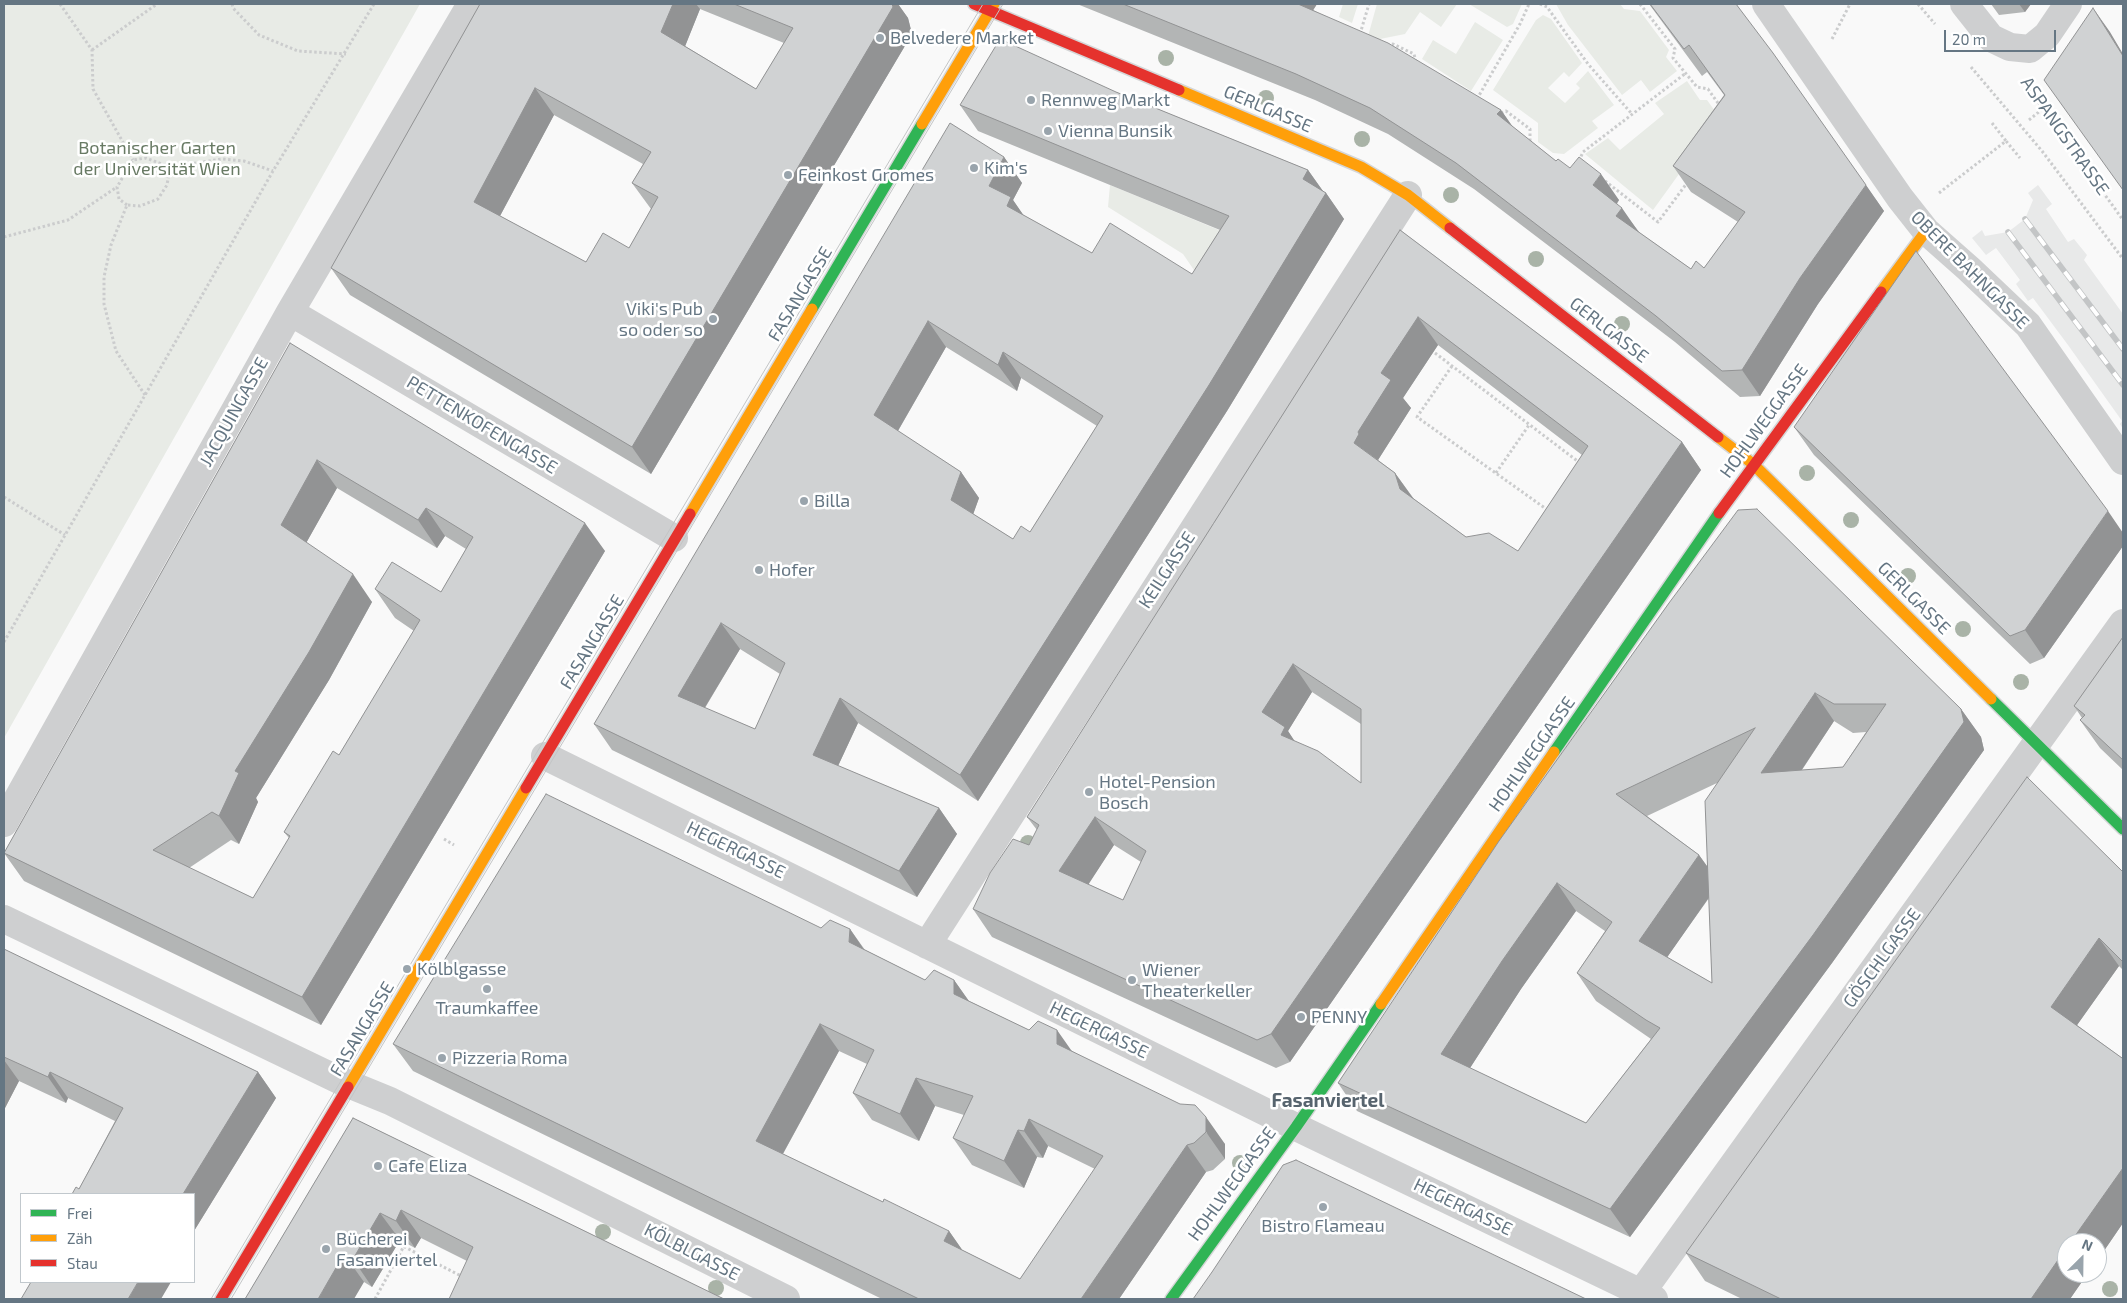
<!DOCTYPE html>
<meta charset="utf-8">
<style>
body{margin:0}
#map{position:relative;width:2127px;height:1303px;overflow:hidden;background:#f9f9f9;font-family:"Exo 2",sans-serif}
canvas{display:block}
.frame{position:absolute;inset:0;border:5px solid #657683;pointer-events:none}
.legend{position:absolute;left:20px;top:1193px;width:175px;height:90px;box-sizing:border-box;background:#fff;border:1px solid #c1c8cd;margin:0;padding:6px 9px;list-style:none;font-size:15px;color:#657683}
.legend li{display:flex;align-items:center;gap:10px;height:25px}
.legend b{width:25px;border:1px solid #c1c8cd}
.north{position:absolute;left:2057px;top:1233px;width:50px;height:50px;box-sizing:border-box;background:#fff;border:1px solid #c1c8cd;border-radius:50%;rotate:23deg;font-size:14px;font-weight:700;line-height:20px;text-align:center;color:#657683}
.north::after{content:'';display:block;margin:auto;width:18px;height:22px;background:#99a4ac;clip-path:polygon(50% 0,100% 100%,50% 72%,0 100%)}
.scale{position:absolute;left:1944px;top:30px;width:112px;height:22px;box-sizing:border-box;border:2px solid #657683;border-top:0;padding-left:6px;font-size:15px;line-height:18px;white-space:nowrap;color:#657683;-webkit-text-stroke:4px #fff;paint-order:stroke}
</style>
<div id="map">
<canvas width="2127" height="1303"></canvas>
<div class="frame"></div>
<ul class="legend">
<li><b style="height:6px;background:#30b455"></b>Frei</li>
<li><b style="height:6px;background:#ff9f0a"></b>Zäh</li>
<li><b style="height:6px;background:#e5322d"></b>Stau</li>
</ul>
<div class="north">N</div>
<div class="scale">20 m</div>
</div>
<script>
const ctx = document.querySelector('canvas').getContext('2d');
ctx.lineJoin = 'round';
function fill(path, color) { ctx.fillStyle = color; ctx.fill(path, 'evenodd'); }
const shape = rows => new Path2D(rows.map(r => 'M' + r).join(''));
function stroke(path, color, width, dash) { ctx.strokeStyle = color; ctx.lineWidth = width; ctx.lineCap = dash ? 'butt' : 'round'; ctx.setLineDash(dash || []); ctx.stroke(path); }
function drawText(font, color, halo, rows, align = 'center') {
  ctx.font = font + ' "Exo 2",sans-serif'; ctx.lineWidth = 5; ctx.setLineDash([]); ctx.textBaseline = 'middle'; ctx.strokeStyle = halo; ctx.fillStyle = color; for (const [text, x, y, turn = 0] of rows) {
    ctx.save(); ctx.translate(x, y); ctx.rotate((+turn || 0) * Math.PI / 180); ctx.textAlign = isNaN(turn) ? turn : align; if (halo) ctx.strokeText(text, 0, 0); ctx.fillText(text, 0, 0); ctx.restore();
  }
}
const built = shape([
 [2038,185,2052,204,2046,209,2068,242,2074,239,2087,255,2084,260,2123,314,2123,429,2120,424,2122,421,2068,345,2033,298,2028,301,2016,284,2020,280,1996,248,1986,255,1972,238,1982,230,1985,236,2008,232,2025,219,2033,200,2028,193]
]);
const green = shape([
 [4,4,420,4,4,738],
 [1343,4,1358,4,1352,23,1339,17],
 [1377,4,1457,4,1441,27,1420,12,1405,34,1375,40,1368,36],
 [1469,4,1522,4,1513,24,1507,27],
 [1556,4,1620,4,1624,9,1640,11,1669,50,1666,57,1677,71,1650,92,1641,80,1622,95,1568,25],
 [1543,15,1551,19,1582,63,1569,77,1564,72,1548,88,1565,103,1580,88,1576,84,1588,71,1614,105,1592,121,1598,128,1564,154,1553,153,1538,142,1538,123,1493,90,1536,20],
 [1475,22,1503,40,1471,91,1422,59,1433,40,1456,54],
 [1687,81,1700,100,1707,100,1725,125,1713,127,1653,210,1585,154,1608,138,1620,150,1664,114,1655,103],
 [1110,185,1248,242,1196,273,1183,254,1108,207]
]);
const path = shape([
 [60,4,92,50,93,89,133,160],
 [232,4,233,8,259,35,298,51,346,54],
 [1540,4,1547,7,1588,64,1632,114],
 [1640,4,1675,49,1673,58,1697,87,1708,89,1720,106],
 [1918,4,1935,24],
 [1360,34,1369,4],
 [1832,39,1850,4],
 [1387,45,1393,44,1414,54,1416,62],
 [92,50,157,4],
 [1971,67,2042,151,2123,259],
 [2024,82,2123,220],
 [1477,99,1520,24,1529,4],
 [1501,113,1506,111,1530,129,1530,142],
 [2029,120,2040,111],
 [1992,123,2006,141],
 [1579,161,1583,152,1686,73],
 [1605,181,1658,222,1687,183],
 [1939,193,2006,141,2020,158],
 [127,205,119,199,117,187,133,160,146,158,170,167],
 [4,237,68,220,117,187],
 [1435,353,1580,463],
 [1452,366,1417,417,1549,511],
 [145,395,116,351,104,304,104,277,111,245,127,205,140,206,158,199,167,185,170,167,222,159,244,161,273,171],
 [1496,473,1529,425],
 [4,497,65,535],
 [4,642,273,171,374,4],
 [444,839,454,845],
 [395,1242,463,1277],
 [375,1299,404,1246]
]);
const street = shape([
 [1766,4,1900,198,1926,231,1969,269,2028,325,2123,461],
 [1964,4,1991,38,2010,47,2030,49,2047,35,2068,4],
 [290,312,674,538],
 [545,756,1296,1127,1654,1299],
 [4,823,290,312,471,4],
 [4,919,341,1081,390,1101,786,1299],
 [927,945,1408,195],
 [1641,1293,2123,623]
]);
const fast = shape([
 [812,309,922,124],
 [1991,699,2123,829],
 [1554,752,1719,513],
 [1171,1299,1296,1127,1381,1004]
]);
const slow = shape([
 [1179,90,1361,167,1408,195,1450,228],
 [922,124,994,4],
 [1881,292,1926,231],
 [1718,437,1753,464,1991,699],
 [690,514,812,309],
 [1381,1004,1554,752],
 [348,1087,526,788]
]);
const jam = shape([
 [974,4,1179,90],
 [1450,228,1718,437],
 [1719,513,1881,292],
 [526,788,690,514],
 [221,1299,348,1087]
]);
const tram = shape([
 [211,1299,983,4],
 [231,1299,1003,4]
]);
const rail = shape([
 [2025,219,2123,349],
 [2008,232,2123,385]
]);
const trees = [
 [1166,58],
 [1266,98],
 [1362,139],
 [1451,195],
 [1536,259],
 [1622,324],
 [1807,473],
 [1851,520],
 [1908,576],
 [1963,629],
 [2021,682],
 [1028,843],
 [1240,1163],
 [603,1232],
 [716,1288],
 [2110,1289]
];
const wall = shape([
 [480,4,898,4,908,18,912,34,651,474,350,295,331,268],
 [700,9,784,43,756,89,685,46],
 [554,115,643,164,632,183,651,209,629,248,586,262,500,216],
 [1077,4,1317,4,1313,10,1501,110,1513,127,1556,161,1570,168,1619,200,1617,204,1640,233,1691,269,1704,268,1738,222,1691,192,1673,166,1724,95,1707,72,1702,76,1649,4,1736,4,1884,211,1818,304,1760,396,1740,397,1675,342,1474,189,1388,134,1315,100],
 [1991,4,2031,4,2025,12,1999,15],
 [1116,92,1308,170,1323,191,1326,193,1344,219,1227,411,978,801,858,723,838,766,939,808,957,834,917,897,612,750,594,724,1004,157,1022,183,1013,200,1023,215,1092,253,1192,274,1220,230,978,131,960,105],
 [946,347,1017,391,1021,378,1097,426,1030,532,1013,539,973,514,979,498,961,472,898,431],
 [740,649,780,674,755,729,705,708],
 [1400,230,1682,442,1701,470,1290,1062,1276,1068,992,937,973,909,1029,845,1037,830,1027,817],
 [1438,345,1582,455,1518,551,1466,537,1414,499,1395,473,1378,460,1411,408,1403,398],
 [1312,692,1361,724,1361,783,1294,741,1288,731],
 [1114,845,1141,862,1123,900,1088,884],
 [290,343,605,551,321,1025,24,881,4,853],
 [337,488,437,548,445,536,466,549,441,592,375,589,395,618,414,631,339,755,284,832,289,838,253,898,189,868,231,840,239,844,258,802,256,798,329,680,372,602,306,543],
 [1794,427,2123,533,2123,546,2044,658,2030,664,1814,455],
 [1669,603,1961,709,1981,737,1984,750,1832,963,1630,1237,1357,1111,1338,1083],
 [1834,721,1853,733,1866,732,1843,767,1802,770],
 [1717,783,1707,866,1699,855,1647,816],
 [1709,898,1712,983,1667,957],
 [1576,911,1605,931,1577,973,1596,1001,1651,1039,1586,1123,1470,1068,1521,989],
 [2123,637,2123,770,2100,748,2080,720,2082,718,2074,706],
 [2123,872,2123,970,2119,966,2077,1025,2122,1058,2123,1057,2123,1223,2097,1261,2097,1243,2088,1273,2070,1299,1742,1299,1705,1281,1686,1253],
 [821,928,850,929,865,950,925,980,954,980,969,1001,1072,1051,1225,1144,1225,1159,1213,1170,1206,1172,1119,1299,882,1299,413,1071,393,1044],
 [839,1051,867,1064,853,1093,872,1120,919,1141,935,1106,964,1115,953,1138,972,1165,1024,1188,1037,1157,1043,1158,1048,1146,1095,1169,1020,1279,962,1250,949,1231,883,1202,783,1154],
 [4,949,258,1072,276,1098,194,1231,194,1194,79,1189,115,1121,68,1098,66,1103,19,1081,5,1108,4,1107],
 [353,1118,724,1299,467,1261,421,1238,415,1248,400,1240,372,1287,364,1282,245,1299]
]);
const shadedWall = shape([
 [673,4,696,4,700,9,680,59,661,32],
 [892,4,898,4,908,18,912,34,651,474,632,447],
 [1289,4,1317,4,1304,25],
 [2019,4,2031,4,2025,12],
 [2093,8,2110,32,2123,54,2123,56],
 [535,88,554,115,493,229,474,202],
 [1501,110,1519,136,1497,114],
 [1004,157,1022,183,1013,200,1029,223,1026,231,989,186],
 [1308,170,1325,194,1326,193,1344,219,1227,411,978,801,960,775,1303,179],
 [1601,174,1619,200,1611,211,1593,185],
 [1866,185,1884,211,1818,304,1760,396,1742,370,1800,278],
 [1622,208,1640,234,1616,216],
 [1418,317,1438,345,1403,398,1411,408,1378,460,1354,443,1381,373],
 [928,321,946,347,892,441,874,415],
 [1003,352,1021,378,1017,391,998,365],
 [1682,442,1701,470,1290,1062,1271,1034],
 [317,460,337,488,300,554,281,525],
 [961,472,979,498,969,526,951,500],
 [1395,473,1415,501,1400,489],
 [426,508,445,536,437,548,418,520],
 [2108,511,2123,533,2123,546,2044,658,2025,630],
 [585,523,605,551,321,1025,302,997],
 [353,574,372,602,329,680,256,798,258,802,239,844,219,816,235,771],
 [721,623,740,649,696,722,678,696],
 [1293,664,1312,692,1288,731,1304,755,1301,763,1262,712],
 [1815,693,1834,721,1781,801,1761,773],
 [840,698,858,723,831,781,813,755],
 [1961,709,1981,737,1984,750,1832,963,1630,1237,1610,1209],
 [939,808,957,834,917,897,899,871],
 [1095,817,1114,845,1079,899,1059,871],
 [1699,855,1719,883,1659,969,1639,941],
 [1557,883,1576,911,1521,989,1461,1082,1441,1054,1502,961],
 [850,929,869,957,849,942],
 [2099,938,2119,966,2070,1035,2051,1007],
 [954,980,973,1007,954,994],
 [820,1024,839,1051,775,1168,756,1141],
 [1057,1030,1076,1057,1057,1044],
 [4,1060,19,1081,5,1108,4,1106],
 [50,1072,68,1098,66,1103,48,1077],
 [258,1072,276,1098,194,1231,194,1194,183,1194],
 [916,1078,935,1106,919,1141,900,1114],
 [1206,1117,1225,1144,1225,1159,1206,1132],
 [1029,1119,1048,1146,1043,1158,1024,1131],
 [1018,1130,1037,1157,1024,1188,1004,1161],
 [1187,1145,1206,1172,1119,1299,1081,1299],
 [2123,1168,2123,1223,2097,1261,2097,1243,2070,1243],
 [401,1210,421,1238,415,1248,396,1221],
 [380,1213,400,1240,372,1287,353,1259],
 [949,1231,968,1258,944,1241],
 [2067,1247,2067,1273,2088,1273,2070,1299,2031,1299],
 [344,1254,364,1282,354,1299,318,1299],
 [138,1282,171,1282,161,1299,128,1299]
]);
const building = shape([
 [480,4,673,4,661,32,756,89,793,28,734,4,892,4,893,7,632,447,331,268,480,4],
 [535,88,651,152,632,183,658,197,629,248,603,233,586,262,474,202,535,88],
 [1123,4,1298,4,1388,43,1501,110,1497,114,1556,161,1558,159,1570,168,1579,157,1601,174,1593,185,1622,208,1616,216,1691,269,1696,261,1704,268,1745,212,1673,166,1725,95,1689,45,1684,49,1650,4,1736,4,1773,53,1866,185,1800,278,1742,370,1722,371,1656,316,1456,163,1370,108,1296,74,1123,4],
 [2093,8,2123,56,2123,190,2044,80,2093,8],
 [1000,39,1116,92,1308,170,1303,179,1326,193,1209,385,960,775,840,698,813,755,939,808,899,871,594,724,950,123,1004,157,989,186,1011,197,1007,206,1092,253,1110,223,1192,274,1229,216,960,105,1000,39],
 [928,321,998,365,1003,352,1103,416,1030,532,1021,526,1013,539,951,500,961,472,874,415,928,321],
 [721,623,785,663,755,729,678,696,721,623],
 [1400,230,1682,442,1271,1034,1257,1040,973,909,990,873,1013,839,1029,845,1039,825,1027,817,1400,230],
 [1418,317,1588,446,1518,551,1489,533,1466,537,1400,489,1395,473,1354,443,1359,434,1358,432,1391,380,1381,373,1418,317],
 [1293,664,1361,709,1361,783,1318,751,1281,735,1285,727,1262,712,1293,664],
 [1095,817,1146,851,1123,900,1059,871,1095,817],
 [1916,251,2108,511,2025,630,2010,636,1794,427,1916,251],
 [290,343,585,523,302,997,4,853,290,343],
 [317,460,418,520,426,508,473,537,441,592,392,562,375,589,420,620,339,755,333,751,284,832,290,836,253,898,153,850,212,812,219,816,239,773,235,771,309,652,353,574,281,525,317,460],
 [1757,509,1961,709,1964,722,1813,935,1610,1209,1338,1083,1499,841,1669,603,1738,510,1757,509],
 [1815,693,1834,704,1886,704,1843,767,1761,773,1815,693],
 [1755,728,1705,801,1712,983,1639,941,1699,855,1616,794,1755,728],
 [1557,883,1612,922,1577,973,1646,1020,1660,1028,1586,1123,1441,1054,1502,961,1557,883],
 [2123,637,2123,760,2080,720,2085,715,2074,706,2123,637],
 [2027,777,2123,872,2123,962,2099,938,2051,1007,2122,1058,2123,1057,2123,1168,2070,1243,2067,1243,2067,1247,2031,1299,1781,1299,1686,1253,2027,777],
 [546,794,821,928,830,920,850,929,849,942,925,980,934,970,954,980,954,994,1029,1030,1038,1021,1057,1030,1057,1044,1180,1104,1195,1105,1206,1117,1206,1132,1194,1143,1187,1145,1081,1299,919,1299,393,1044,546,794],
 [820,1024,874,1050,853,1093,900,1114,916,1078,973,1096,953,1138,1004,1161,1018,1130,1024,1131,1029,1119,1103,1156,1020,1279,944,1241,949,1231,884,1199,883,1202,756,1141,820,1024],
 [4,949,258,1072,183,1194,72,1194,76,1187,79,1189,123,1108,50,1072,48,1077,4,1057,4,949],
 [353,1118,724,1299,449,1299,473,1247,401,1210,396,1221,380,1213,353,1259,344,1254,318,1299,245,1299,353,1118],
 [1296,1160,1586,1299,1193,1299,1212,1272,1283,1165,1296,1160],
 [31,1282,138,1282,128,1299,21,1299,31,1282]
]);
const markers = [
 [880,38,5,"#99a4ac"],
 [1031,100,5,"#99a4ac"],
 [1048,131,5,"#99a4ac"],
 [974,168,5,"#99a4ac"],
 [788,175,5,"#99a4ac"],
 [713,319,5,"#99a4ac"],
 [804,501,5,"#99a4ac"],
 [759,570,5,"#99a4ac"],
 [1089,792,5,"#99a4ac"],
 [407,969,5,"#99a4ac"],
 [1132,980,5,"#99a4ac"],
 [487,989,5,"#99a4ac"],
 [1301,1017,5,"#99a4ac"],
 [442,1058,5,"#99a4ac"],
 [378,1166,5,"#99a4ac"],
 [1323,1207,5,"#99a4ac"],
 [326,1249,5,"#99a4ac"]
];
const poiNames = [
 ["Belvedere Market",890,38],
 ["Rennweg Markt",1041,100],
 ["Vienna Bunsik",1058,131],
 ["Kim's",984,168],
 ["Feinkost Gromes",798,175],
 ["Viki's Pub",703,309,"right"],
 ["so oder so",703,330,"right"],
 ["Billa",814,501],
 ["Hofer",769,570],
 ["Hotel-Pension",1099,782],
 ["Bosch",1099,803],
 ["Kölblgasse",417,969],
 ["Wiener",1142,970],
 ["Theaterkeller",1142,991],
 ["Traumkaffee",487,1008,"center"],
 ["PENNY",1311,1017],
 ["Pizzeria Roma",452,1058],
 ["Cafe Eliza",388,1166],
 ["Bistro Flameau",1323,1226,"center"],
 ["Bücherei",336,1239],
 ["Fasanviertel",336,1260]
];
const streetNames = [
 ["GERLGASSE",1268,109,23],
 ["ASPANGSTRASSE",2065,136,55],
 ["OBERE BAHNGASSE",1970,270,45],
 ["FASANGASSE",800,294,-59],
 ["GERLGASSE",1609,330,38],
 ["JACQUINGASSE",234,412,-61],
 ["HOHLWEGGASSE",1764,421,-54],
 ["PETTENKOFENGASSE",482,425,31],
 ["KEILGASSE",1167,570,-57],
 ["GERLGASSE",1914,598,45],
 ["FASANGASSE",592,642,-59],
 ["HOHLWEGGASSE",1532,754,-55],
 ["HEGERGASSE",736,850,26],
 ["GÖSCHLGASSE",1882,958,-54],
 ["FASANGASSE",362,1029,-59],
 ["HEGERGASSE",1099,1030,26],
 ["HOHLWEGGASSE",1232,1184,-54],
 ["HEGERGASSE",1463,1207,26],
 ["KÖLBLGASSE",692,1252,27]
];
const parkNames = [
 ["Botanischer Garten",157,148],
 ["der Universität Wien",157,169]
];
const neighbourhoodNames = [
 ["Fasanviertel",1328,1101]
];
fill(built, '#e8e9e9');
fill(green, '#e8ebe6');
stroke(fast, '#d5d6d7', 14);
stroke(slow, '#d5d6d7', 14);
stroke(jam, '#d5d6d7', 14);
stroke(path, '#cbcccd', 3, [2.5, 2.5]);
stroke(street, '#cecfd0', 28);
stroke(fast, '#30b455', 11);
stroke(slow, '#ff9f0a', 11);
stroke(jam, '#e5322d', 11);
stroke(tram, '#c3c5c6', 1);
stroke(rail, '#c3c5c6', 5.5);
stroke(rail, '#fff', 4, [11]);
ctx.fillStyle = '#a9b3a7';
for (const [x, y] of trees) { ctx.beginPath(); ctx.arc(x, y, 8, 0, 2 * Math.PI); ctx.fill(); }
fill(wall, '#b3b5b5');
fill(shadedWall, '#929394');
fill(building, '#d0d2d3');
stroke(building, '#929394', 1);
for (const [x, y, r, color] of markers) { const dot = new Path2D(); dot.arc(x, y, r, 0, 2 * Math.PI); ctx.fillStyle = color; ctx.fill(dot); stroke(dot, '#fff', 2); }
drawText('18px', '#657683', '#fff', poiNames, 'left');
drawText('18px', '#657683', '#fff', streetNames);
drawText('18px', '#687a64', '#fff', parkNames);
drawText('bold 19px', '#57646e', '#fff', neighbourhoodNames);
</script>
